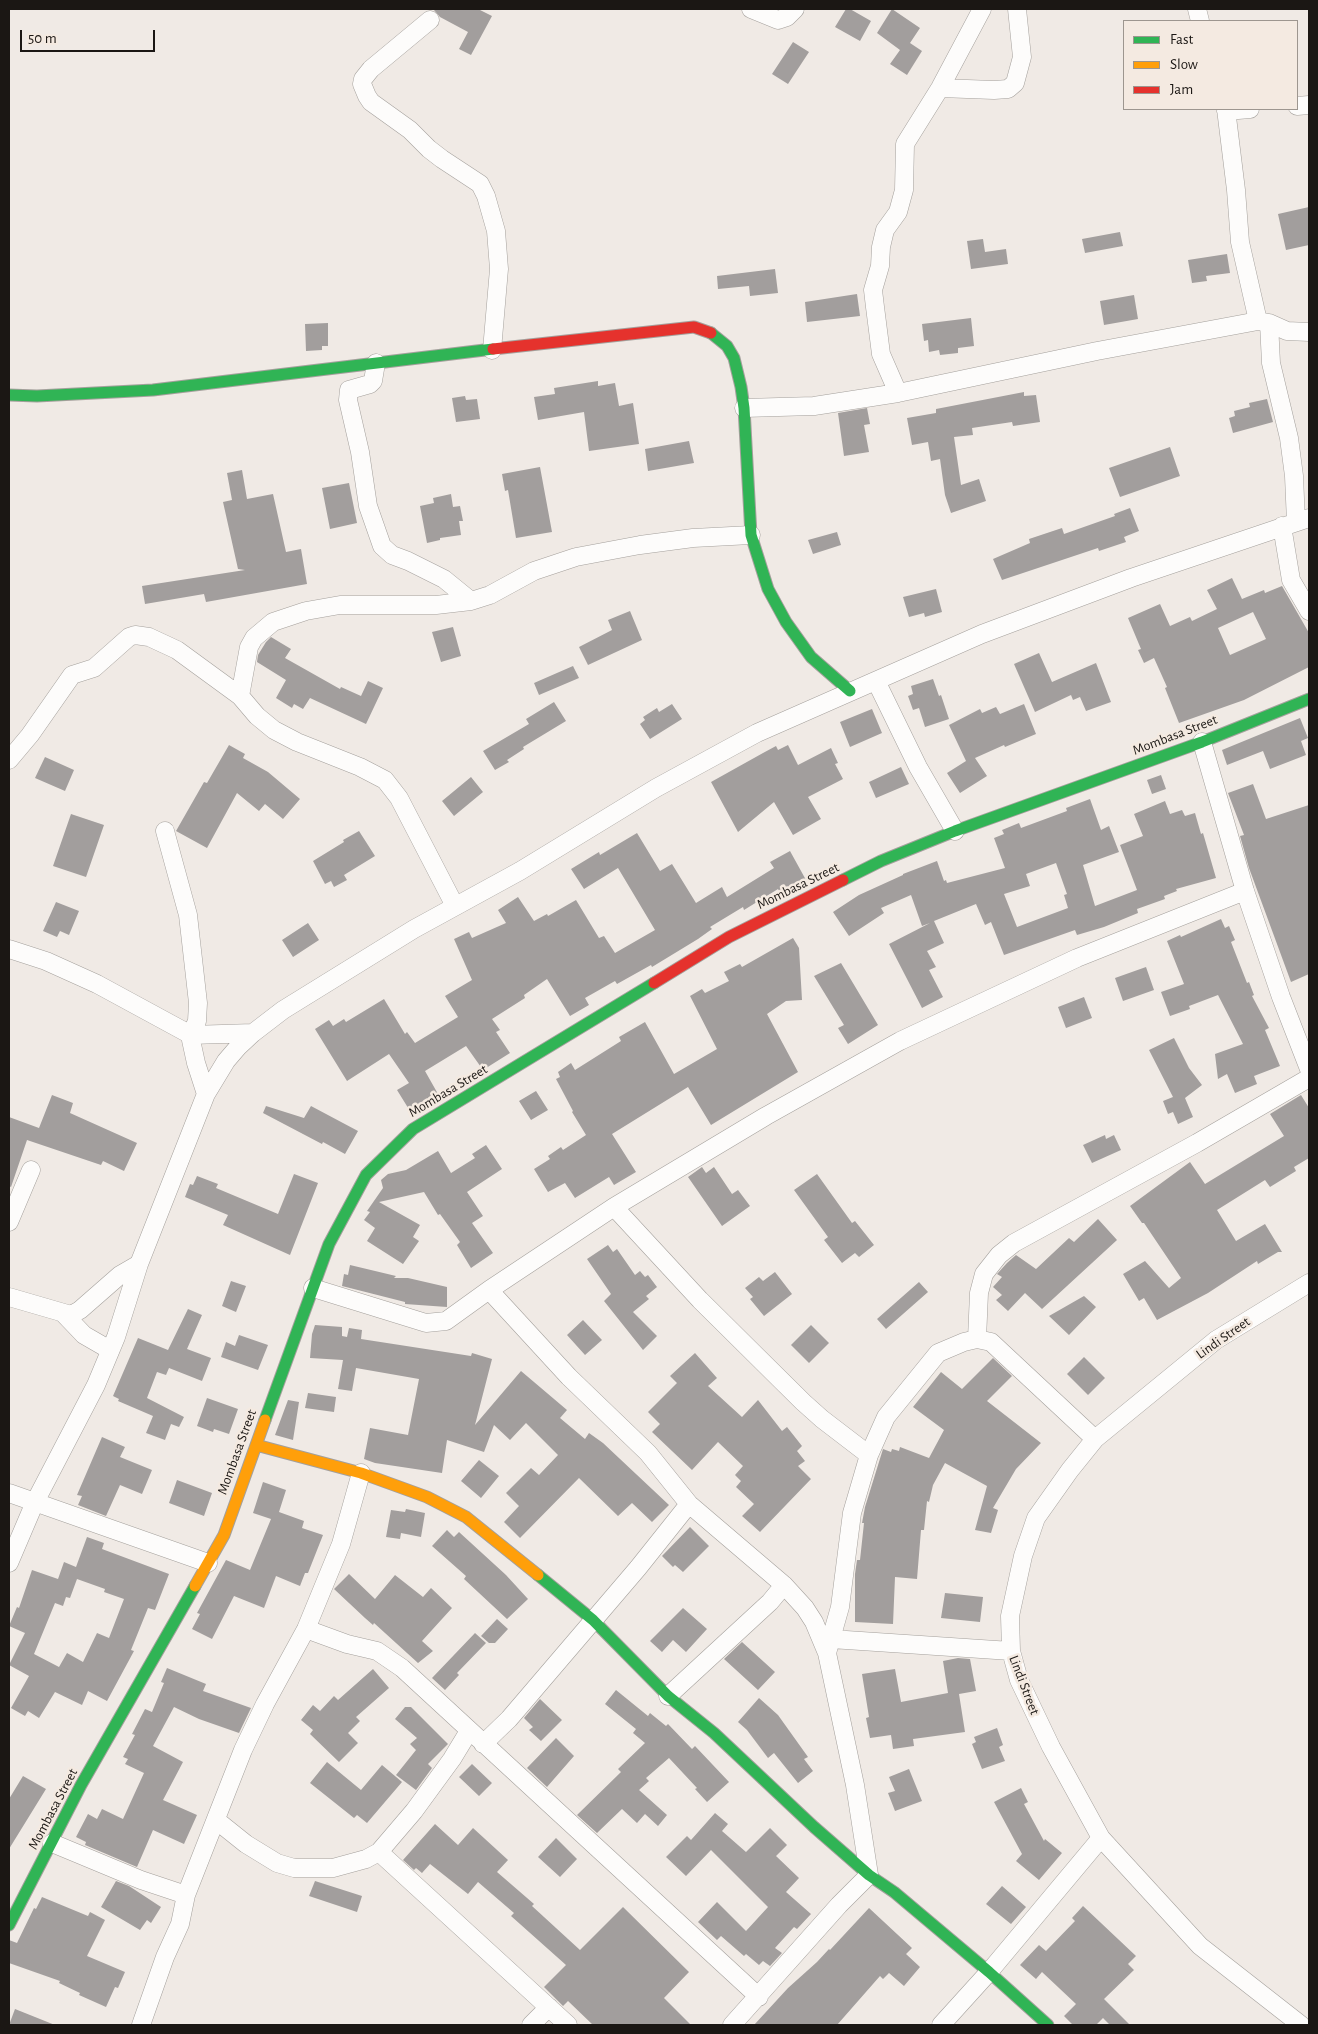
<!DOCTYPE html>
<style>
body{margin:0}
#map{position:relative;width:1318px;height:2034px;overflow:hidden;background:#f0eae5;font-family:"Alegreya Sans",sans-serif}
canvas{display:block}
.frame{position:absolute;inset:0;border:10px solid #1b1714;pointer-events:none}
.legend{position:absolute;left:1123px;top:20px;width:175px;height:90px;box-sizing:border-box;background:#f4eae1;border:1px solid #9d968f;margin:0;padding:6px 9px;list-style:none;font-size:15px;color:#1b1714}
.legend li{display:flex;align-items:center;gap:10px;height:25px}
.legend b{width:25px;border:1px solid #9d968f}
.scale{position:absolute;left:20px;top:30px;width:135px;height:22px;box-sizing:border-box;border:2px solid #1b1714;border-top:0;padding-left:6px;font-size:15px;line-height:18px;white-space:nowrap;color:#1b1714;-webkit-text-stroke:4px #f4eae1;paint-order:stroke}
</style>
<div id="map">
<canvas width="1318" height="2034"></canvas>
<div class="frame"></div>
<ul class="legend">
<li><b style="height:6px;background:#30b455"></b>Fast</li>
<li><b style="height:6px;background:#ff9f0a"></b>Slow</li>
<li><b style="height:6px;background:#e5322d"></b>Jam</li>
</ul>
<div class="scale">50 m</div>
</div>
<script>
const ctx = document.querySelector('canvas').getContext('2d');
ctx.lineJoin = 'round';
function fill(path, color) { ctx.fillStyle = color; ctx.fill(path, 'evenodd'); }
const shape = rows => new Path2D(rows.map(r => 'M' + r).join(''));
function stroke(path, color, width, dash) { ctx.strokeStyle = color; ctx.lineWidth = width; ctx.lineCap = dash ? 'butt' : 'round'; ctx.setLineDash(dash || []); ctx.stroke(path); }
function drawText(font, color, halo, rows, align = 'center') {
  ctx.font = font + ' "Alegreya Sans",sans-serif'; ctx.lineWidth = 5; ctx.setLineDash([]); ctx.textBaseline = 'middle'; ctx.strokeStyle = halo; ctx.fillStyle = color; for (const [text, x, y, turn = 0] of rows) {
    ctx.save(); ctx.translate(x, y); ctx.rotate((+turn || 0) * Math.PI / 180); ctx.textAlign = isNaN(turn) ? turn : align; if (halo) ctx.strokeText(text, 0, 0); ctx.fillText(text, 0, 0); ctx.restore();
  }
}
const building = shape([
 [424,9,478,9,492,16,471,55,459,49,468,32,440,17,434,10],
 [846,9,850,9,871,21,860,41,835,27],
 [892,9,920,28,910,43,922,51,907,75,890,64,900,50,877,33],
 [793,42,809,52,788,84,772,74],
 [1309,207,1309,245,1286,250,1278,214],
 [1120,232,1123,246,1085,253,1082,239],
 [983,239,985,252,1006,249,1008,264,971,269,967,241],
 [1227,254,1230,273,1206,276,1207,281,1192,283,1188,260],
 [775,269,778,293,750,296,749,286,718,289,717,276],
 [857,294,860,316,807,322,805,302],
 [1134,295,1138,319,1104,325,1100,301],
 [971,318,974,346,958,348,958,353,940,355,939,350,929,352,928,340,924,341,922,324],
 [328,323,328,346,322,346,322,350,306,351,305,324],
 [598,381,598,386,615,383,619,406,633,403,639,444,589,451,584,412,538,420,534,397,555,394,554,388],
 [1024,392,1024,396,1036,395,1040,422,1013,426,1012,422,972,428,973,435,954,437,961,485,979,479,986,501,951,513,945,495,940,459,931,461,928,442,912,445,907,418,936,413,936,409],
 [465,396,466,400,477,399,480,419,456,422,452,398],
 [1267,399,1273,422,1233,433,1229,418,1235,416,1234,411,1250,407,1249,403],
 [867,408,870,424,864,425,869,452,844,456,838,413],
 [689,441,694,463,648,471,645,449],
 [1170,447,1180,476,1120,497,1109,468],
 [540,467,552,532,516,538,508,490,505,491,502,474],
 [242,470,247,499,273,494,286,552,301,549,307,584,206,602,204,594,145,604,142,586,245,570,238,569,223,502,232,500,227,473],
 [349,483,357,523,330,529,322,488],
 [451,494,453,507,460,506,463,521,459,521,461,535,440,538,440,540,427,543,420,506,434,503,433,498],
 [1130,508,1139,531,1124,537,1126,542,1099,551,1098,548,1002,580,993,559,1030,543,1029,539,1062,528,1064,534,1115,516,1114,514],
 [837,532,841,545,813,554,808,540],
 [1232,578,1242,599,1264,590,1265,593,1282,586,1309,633,1309,667,1244,700,1179,723,1165,688,1167,687,1154,658,1144,663,1138,650,1141,649,1128,618,1160,604,1170,626,1190,617,1192,621,1217,609,1207,590],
 [1253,612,1266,639,1230,655,1218,628],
 [936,589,942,612,925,617,924,613,909,617,903,597],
 [630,611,642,640,588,665,579,647,612,630,608,620],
 [453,627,461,656,441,662,432,632],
 [271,637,291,649,285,658,340,689,341,687,361,696,368,681,383,688,366,724,310,698,303,709,294,704,292,708,276,698,286,680,257,662,258,655,266,642],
 [1039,653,1052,682,1096,663,1111,702,1086,711,1080,697,1073,700,1071,695,1035,712,1014,664],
 [573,666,579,678,539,695,534,683],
 [933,679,939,696,941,695,949,719,925,727,919,708,913,710,908,696,913,694,911,686],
 [554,702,566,721,523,747,524,749,507,760,509,762,495,770,483,751,529,724,526,719],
 [672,704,682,719,650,739,640,724,645,720,643,717,657,708,659,712],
 [1024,704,1036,734,1005,747,1004,745,975,758,987,776,960,793,947,773,966,761,949,725,980,709,982,713,996,707,1000,714],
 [872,709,882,733,850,747,840,722],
 [1300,718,1308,738,1301,741,1306,755,1270,769,1263,751,1227,765,1222,750],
 [229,745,245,754,243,758,268,772,300,799,283,819,265,804,259,811,237,793,207,848,176,831,204,782,207,783],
 [788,745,798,765,831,748,838,763,835,764,843,779,808,797,821,819,793,835,774,802,738,832,711,782,763,753,776,746,778,750],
 [45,757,74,770,65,791,35,778],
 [901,767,909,784,876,798,869,782],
 [1161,775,1166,789,1152,794,1147,780],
 [471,777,483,792,454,816,442,801],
 [1253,784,1266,819,1309,805,1309,974,1291,982,1249,868,1240,836,1244,835,1228,793],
 [1090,799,1101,830,1109,826,1119,852,1083,865,1095,906,1137,890,1120,845,1143,836,1134,814,1165,801,1170,814,1182,810,1185,816,1195,813,1201,834,1203,833,1216,878,1176,889,1177,891,1164,896,1165,899,1137,909,1138,913,1104,927,1077,935,1075,930,1004,955,991,922,985,925,976,904,934,921,944,943,927,951,936,967,929,970,943,997,922,1008,889,944,930,923,922,926,911,895,881,908,884,913,849,936,833,912,859,895,903,875,903,874,937,861,944,881,946,880,947,883,1005,868,994,838,1004,834,1002,830,1019,823,1021,828,1067,811,1066,808],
 [1056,863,1067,894,1064,895,1068,908,1017,927,1004,894,1030,886,1026,874],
 [71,814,104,825,86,877,53,866],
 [359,831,375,856,344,875,347,880,334,887,331,881,325,884,313,861,344,842,343,840],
 [637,833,660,871,672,864,696,903,722,887,727,897,774,868,770,862,790,851,806,880,781,894,778,889,744,910,743,907,710,927,712,929,698,939,652,967,651,965,617,984,615,981,585,998,589,1005,570,1016,547,979,524,995,525,998,492,1019,500,1030,496,1032,510,1053,483,1070,466,1046,425,1071,438,1094,410,1111,397,1090,409,1083,389,1054,347,1081,315,1029,329,1020,333,1026,344,1019,346,1022,384,999,405,1034,407,1032,415,1043,458,1017,445,996,472,980,454,939,469,932,472,938,506,923,498,910,518,897,534,921,547,914,548,916,576,900,599,938,604,936,615,953,655,930,618,868,584,889,571,869,599,852,600,855],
 [56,902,79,911,69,935,60,931,57,937,43,931],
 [1221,919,1225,928,1229,926,1235,940,1231,942,1247,983,1249,982,1254,995,1252,996,1269,1028,1265,1030,1280,1066,1254,1076,1257,1084,1235,1093,1227,1074,1218,1079,1215,1054,1243,1044,1218,995,1189,1006,1190,1009,1170,1016,1161,992,1184,984,1167,941,1180,935,1181,937],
 [308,923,319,940,293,957,282,940],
 [793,938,799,948,802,1000,786,1001,767,1014,798,1072,711,1125,688,1087,612,1134,636,1172,614,1185,609,1177,575,1198,565,1183,548,1192,534,1169,550,1159,548,1156,561,1147,563,1150,586,1135,572,1112,573,1111,556,1079,560,1077,558,1072,571,1063,575,1070,621,1041,619,1037,645,1022,674,1074,717,1049,690,996,702,989,705,993,729,981,724,972,740,964,742,967],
 [841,963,878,1025,848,1044,838,1028,844,1025,814,976],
 [1146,967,1154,990,1123,1001,1115,978],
 [1084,997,1092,1018,1066,1028,1058,1007],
 [1174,1038,1189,1068,1202,1085,1185,1098,1193,1117,1178,1124,1173,1112,1168,1114,1163,1101,1173,1097,1149,1050],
 [536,1091,548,1110,531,1120,519,1101],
 [52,1095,73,1103,70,1113,137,1143,124,1171,103,1161,101,1165,27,1140,11,1187,9,1186,9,1117,39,1128],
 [1301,1095,1309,1108,1309,1158,1294,1167,1296,1171,1270,1187,1265,1180,1217,1210,1236,1241,1265,1224,1282,1252,1278,1252,1258,1264,1257,1261,1208,1293,1157,1320,1144,1298,1139,1301,1123,1274,1145,1261,1169,1288,1181,1278,1144,1223,1142,1223,1130,1206,1190,1162,1205,1184,1284,1136,1270,1114],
 [266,1106,304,1118,311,1106,358,1131,345,1154,323,1142,322,1144,263,1113],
 [1105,1135,1106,1139,1114,1135,1121,1150,1092,1163,1083,1145],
 [486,1145,502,1169,467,1192,483,1216,472,1223,493,1253,471,1268,457,1245,460,1242,440,1214,438,1215,424,1192,379,1202,420,1225,413,1237,419,1241,403,1264,367,1241,375,1228,364,1220,370,1212,367,1211,383,1188,381,1180,388,1174,406,1170,438,1151,451,1173,475,1158,472,1154],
 [702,1167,706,1173,714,1167,732,1194,738,1190,750,1206,722,1226,688,1177],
 [294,1174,318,1183,290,1255,223,1225,228,1215,185,1197,190,1184,193,1185,197,1176,218,1184,216,1188,278,1214],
 [817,1174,852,1223,855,1221,874,1245,859,1257,855,1253,842,1263,824,1240,828,1237,794,1190],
 [1098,1219,1117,1240,1042,1309,1025,1293,1008,1311,996,1300,1002,1295,993,1287,1002,1277,997,1274,1007,1263,1016,1255,1036,1269,1069,1238,1074,1242],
 [608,1245,613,1252,617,1249,635,1275,640,1271,645,1277,648,1275,657,1287,646,1296,649,1299,633,1312,657,1336,643,1350,604,1301,611,1294,587,1259],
 [350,1265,396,1276,394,1278,408,1278,447,1287,447,1307,405,1304,405,1302,342,1286,344,1274,348,1275],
 [775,1272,792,1294,764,1316,750,1299,753,1297,745,1288,759,1277,763,1281],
 [231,1281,246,1286,236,1312,222,1306],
 [919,1282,928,1292,886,1329,877,1319],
 [1084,1296,1096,1307,1069,1335,1049,1316],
 [188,1309,202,1315,187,1349,211,1358,202,1381,169,1368,166,1375,157,1372,147,1398,184,1417,179,1427,171,1424,165,1440,146,1433,153,1416,118,1401,119,1399,113,1396,138,1338,168,1350],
 [583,1320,602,1340,585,1355,567,1335],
 [315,1325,342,1327,342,1336,347,1337,349,1328,362,1330,361,1339,471,1356,472,1353,492,1359,475,1425,521,1371,567,1410,560,1418,585,1439,589,1433,603,1443,669,1505,652,1522,632,1503,618,1516,579,1478,520,1538,504,1522,519,1506,506,1493,531,1468,539,1475,558,1455,526,1423,510,1440,494,1425,484,1452,447,1440,442,1473,375,1463,364,1459,370,1428,408,1435,419,1379,356,1368,352,1391,338,1389,343,1360,310,1358,312,1334],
 [811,1325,829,1343,809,1363,791,1345],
 [239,1335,268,1345,258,1370,221,1357,226,1342,235,1346],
 [695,1353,717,1378,708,1386,742,1417,758,1400,782,1431,787,1427,802,1446,797,1451,805,1461,798,1466,811,1479,760,1532,742,1516,754,1504,736,1487,741,1481,735,1475,743,1466,718,1442,692,1470,652,1432,660,1424,648,1412,677,1383,670,1376],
 [1084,1357,1105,1378,1088,1395,1067,1374],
 [993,1358,1012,1376,987,1401,1041,1443,1016,1469,993,1508,998,1510,991,1533,975,1530,987,1486,945,1463,933,1485,929,1502,927,1501,924,1530,921,1530,917,1579,895,1577,893,1624,855,1622,855,1574,857,1560,860,1560,864,1523,862,1523,865,1507,883,1449,891,1452,892,1449,899,1451,900,1447,929,1458,944,1430,913,1407,941,1372,962,1389],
 [308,1393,336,1397,334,1412,305,1408],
 [207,1398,238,1409,229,1434,214,1429,213,1432,197,1426],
 [288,1400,299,1402,293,1440,275,1435],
 [102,1437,125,1447,120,1457,152,1470,142,1494,120,1485,106,1516,78,1505,82,1496,77,1495],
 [479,1460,499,1476,481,1498,461,1481],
 [177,1480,212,1493,204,1516,169,1503],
 [263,1482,286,1490,279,1512,304,1521,302,1528,323,1535,308,1573,305,1573,300,1586,276,1576,264,1608,234,1596,212,1639,192,1629,200,1614,197,1613,226,1560,250,1570,271,1519,253,1513],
 [406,1509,425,1513,421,1537,401,1533,400,1539,386,1537,391,1510,405,1512],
 [690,1527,709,1546,683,1572,675,1565,673,1567,662,1556],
 [447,1530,454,1537,459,1532,506,1575,528,1599,507,1619,464,1579,466,1576,432,1546],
 [87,1537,104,1543,102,1549,169,1574,155,1610,148,1608,131,1650,134,1651,107,1701,88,1691,82,1705,55,1692,39,1718,28,1711,25,1716,11,1708,29,1676,9,1665,25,1633,9,1626,17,1607,19,1608,32,1570,58,1579,64,1562,76,1567],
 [77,1579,105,1589,104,1592,124,1599,109,1638,97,1633,83,1662,67,1653,59,1667,34,1654,55,1603,63,1606,66,1597,70,1598],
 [349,1574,375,1599,395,1575,423,1597,431,1588,452,1608,422,1641,433,1651,418,1663,374,1623,373,1625,365,1618,334,1589],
 [945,1593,983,1597,980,1622,941,1618],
 [683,1608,707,1629,686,1652,673,1640,662,1652,650,1641],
 [497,1619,508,1629,495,1643,489,1643,481,1636],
 [475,1633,486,1643,457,1673,459,1675,445,1690,432,1678],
 [742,1642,775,1672,758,1690,724,1659],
 [958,1658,970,1659,976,1691,959,1694,965,1732,913,1739,914,1746,893,1749,891,1735,870,1738,866,1718,869,1717,862,1674,895,1669,901,1702,948,1693,943,1661],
 [167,1668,206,1684,203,1691,251,1708,239,1733,199,1719,174,1707,153,1746,183,1762,163,1800,197,1815,184,1844,153,1830,137,1867,85,1845,86,1842,76,1837,88,1814,97,1819,102,1809,123,1819,144,1773,125,1764,128,1759,123,1757,135,1735,132,1734,145,1709,152,1712,164,1683,161,1682],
 [373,1669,389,1688,356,1717,360,1721,348,1733,358,1743,339,1762,310,1734,313,1730,301,1720,313,1705,320,1711,334,1696,338,1700],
 [616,1690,648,1716,650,1713,666,1726,668,1724,692,1749,695,1746,729,1782,707,1802,695,1789,697,1788,669,1758,646,1778,649,1781,639,1790,667,1815,658,1826,645,1814,637,1823,622,1809,597,1833,577,1815,621,1772,618,1769,645,1743,633,1733,636,1729,605,1704],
 [759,1698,778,1715,808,1757,804,1759,813,1771,798,1783,774,1753,768,1758,747,1730,738,1722],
 [540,1699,562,1720,541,1741,529,1730,533,1727,524,1718],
 [405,1707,411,1707,448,1744,428,1764,432,1768,416,1790,396,1775,416,1750,410,1744,417,1738,395,1719],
 [997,1728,1003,1745,999,1747,1005,1761,982,1769,972,1744,976,1742,974,1737],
 [556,1738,574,1756,547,1787,527,1768],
 [327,1762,361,1790,382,1765,402,1782,367,1823,357,1815,354,1818,310,1783],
 [472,1764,492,1783,479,1796,459,1777],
 [909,1769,922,1801,895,1811,888,1793,895,1791,889,1777],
 [23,1776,46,1789,9,1849,9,1799],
 [1021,1788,1028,1802,1024,1804,1044,1841,1045,1839,1062,1853,1039,1880,1016,1861,1022,1854,994,1802],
 [715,1813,728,1824,722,1831,746,1852,770,1828,787,1845,776,1856,799,1878,786,1892,811,1914,797,1929,794,1927,775,1948,782,1953,770,1966,763,1961,759,1965,746,1954,744,1956,721,1936,717,1940,698,1922,717,1902,746,1931,768,1907,711,1850,686,1876,666,1857,687,1836,691,1840],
 [435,1824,458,1845,473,1828,508,1860,497,1872,534,1904,532,1906,580,1950,623,1907,689,1972,664,1998,691,2025,593,2025,568,2001,563,2006,544,1987,566,1965,511,1916,514,1913,478,1882,468,1894,430,1864,422,1873,416,1868,414,1870,403,1860],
 [556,1838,577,1859,560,1877,538,1857],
 [116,1881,129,1886,161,1907,151,1923,147,1920,140,1930,101,1907],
 [315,1881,362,1896,357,1912,309,1896],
 [1002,1886,1026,1907,1011,1924,986,1904],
 [42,1897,88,1916,90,1912,105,1920,87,1956,125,1972,118,1988,115,1987,106,2007,79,1995,80,1993,59,1983,60,1981,9,1963,9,1940,17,1943,34,1908,36,1909],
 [1083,1906,1136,1956,1128,1964,1134,1970,1104,1999,1130,2025,1110,2025,1103,2018,1096,2025,1073,2025,1064,2016,1076,2004,1042,1972,1036,1979,1020,1965,1039,1945,1046,1951,1075,1921,1072,1918],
 [869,1908,912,1948,906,1954,920,1967,904,1986,889,1973,883,1979,880,1976,837,2025,754,2025,788,1988,817,1962,829,1949,830,1950],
 [15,2009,55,2025,9,2025]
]);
const street = shape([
 [751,9,778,20,787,17,795,9],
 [1197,9,1200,21],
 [430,20,371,69,363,79,362,84,367,96,371,102,410,130,429,149,442,159,480,184,486,196,496,231,499,269,492,350],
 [940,88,994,90,1008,89,1015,83,1022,57,1017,9],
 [1297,106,1309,105],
 [1226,109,1236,190,1240,242,1258,321],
 [1226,111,1250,109],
 [1269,323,1271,363,1289,438,1294,476,1296,522],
 [376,363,373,381,370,384,349,390,348,400,360,452,368,506,382,546,392,555,408,561,444,579,471,601],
 [898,393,881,354,875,307,873,290,880,266,881,247,885,230,898,212,904,190,905,144,940,88,982,9],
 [744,408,814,406,898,393,1097,351,1258,321,1269,323,1287,331,1309,332],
 [1282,526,1291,580,1309,611],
 [876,681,918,767,955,831],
 [240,696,249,647,254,638,273,622,306,611,340,605,436,605,471,601,490,595,534,571,576,557,640,545,693,538,751,535],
 [1202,742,1245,891,1281,997,1309,1069],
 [9,760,30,735,72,675,94,668,129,637,135,635,149,637,177,650,240,696,257,716,274,730,297,742,360,767,385,780,399,798,455,906],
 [165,831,188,915,198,1003,197,1021,191,1035,191,1040,196,1063,206,1094],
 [9,949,46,961,97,984,191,1035,253,1033],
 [614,1207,700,1300,803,1402,822,1419,869,1455],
 [9,1222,31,1170],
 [313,1288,426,1323,446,1321,489,1290,614,1207,766,1116,900,1041,1077,958,1245,891],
 [489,1290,569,1377,648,1453,689,1504,784,1585,805,1608,814,1622,827,1653,855,1785,869,1875,839,1905,732,2025],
 [9,1297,71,1315,80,1310,120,1275,139,1264],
 [63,1313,84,1335,110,1350],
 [977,1339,979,1293,984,1274,999,1255,1014,1243,1197,1143,1309,1078],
 [9,1493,208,1563],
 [9,1563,35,1502,96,1385,116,1337,139,1264,206,1094,226,1061,238,1047,253,1033,283,1010,414,929,520,871,656,788,757,733,982,634,1131,578,1309,518],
 [306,1629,347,1644,377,1651,402,1668,759,1997],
 [831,1639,1011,1651],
 [827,1653,840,1607,852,1513,869,1455,886,1417,938,1353,964,1342,977,1339,991,1342,1095,1439],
 [668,1696,770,1602,784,1585],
 [483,1744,509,1719,638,1568,689,1504],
 [216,1820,246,1844,277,1863,294,1868,333,1868,366,1859,379,1852,414,1811,452,1759,469,1731],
 [52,1843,141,1880,186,1895],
 [379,1852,568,2025],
 [141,2025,165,1957,180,1924,186,1895,243,1750,265,1704,306,1629,341,1544,361,1473],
 [531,2025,549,2007],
 [941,2025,989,1972,1101,1838],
 [1301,2025,1200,1946,1101,1838,1051,1747,1019,1680,1011,1651,1010,1616,1023,1556,1036,1518,1070,1470,1095,1439,1216,1340,1309,1283]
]);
const fast = shape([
 [711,333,727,346,734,358,741,387,744,408,751,535,768,589,786,622,811,657,850,691],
 [9,395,37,396,153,390,493,349],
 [843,880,881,861,955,831,1202,742,1309,699],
 [265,1420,329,1244,366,1175,413,1129,654,983],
 [538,1575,593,1620,668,1696,714,1733,814,1827,869,1875,894,1892,989,1972,1048,2025],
 [9,1925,81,1785,195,1586]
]);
const slow = shape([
 [256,1445,361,1473,427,1497,466,1517,538,1575],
 [195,1586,224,1535,265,1420]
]);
const jam = shape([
 [493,349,694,327,711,333],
 [654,983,729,937,843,880]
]);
const streetNames = [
 ["Mombasa Street",1175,735,-21],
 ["Mombasa Street",798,886,-26],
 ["Mombasa Street",448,1091,-31],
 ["Lindi Street",1223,1338,-35],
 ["Mombasa Street",237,1452,-70],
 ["Lindi Street",1024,1685,69],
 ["Mombasa Street",53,1809,-62]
];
fill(building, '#a29e9d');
stroke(street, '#a4a09c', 19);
stroke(fast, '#a4a09c', 13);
stroke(slow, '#a4a09c', 13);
stroke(jam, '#a4a09c', 13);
stroke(street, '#fdfcfb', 18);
stroke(fast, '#30b455', 11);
stroke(slow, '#ff9f0a', 11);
stroke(jam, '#e5322d', 11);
drawText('14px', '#1b1714', '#f4eae1', streetNames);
</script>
